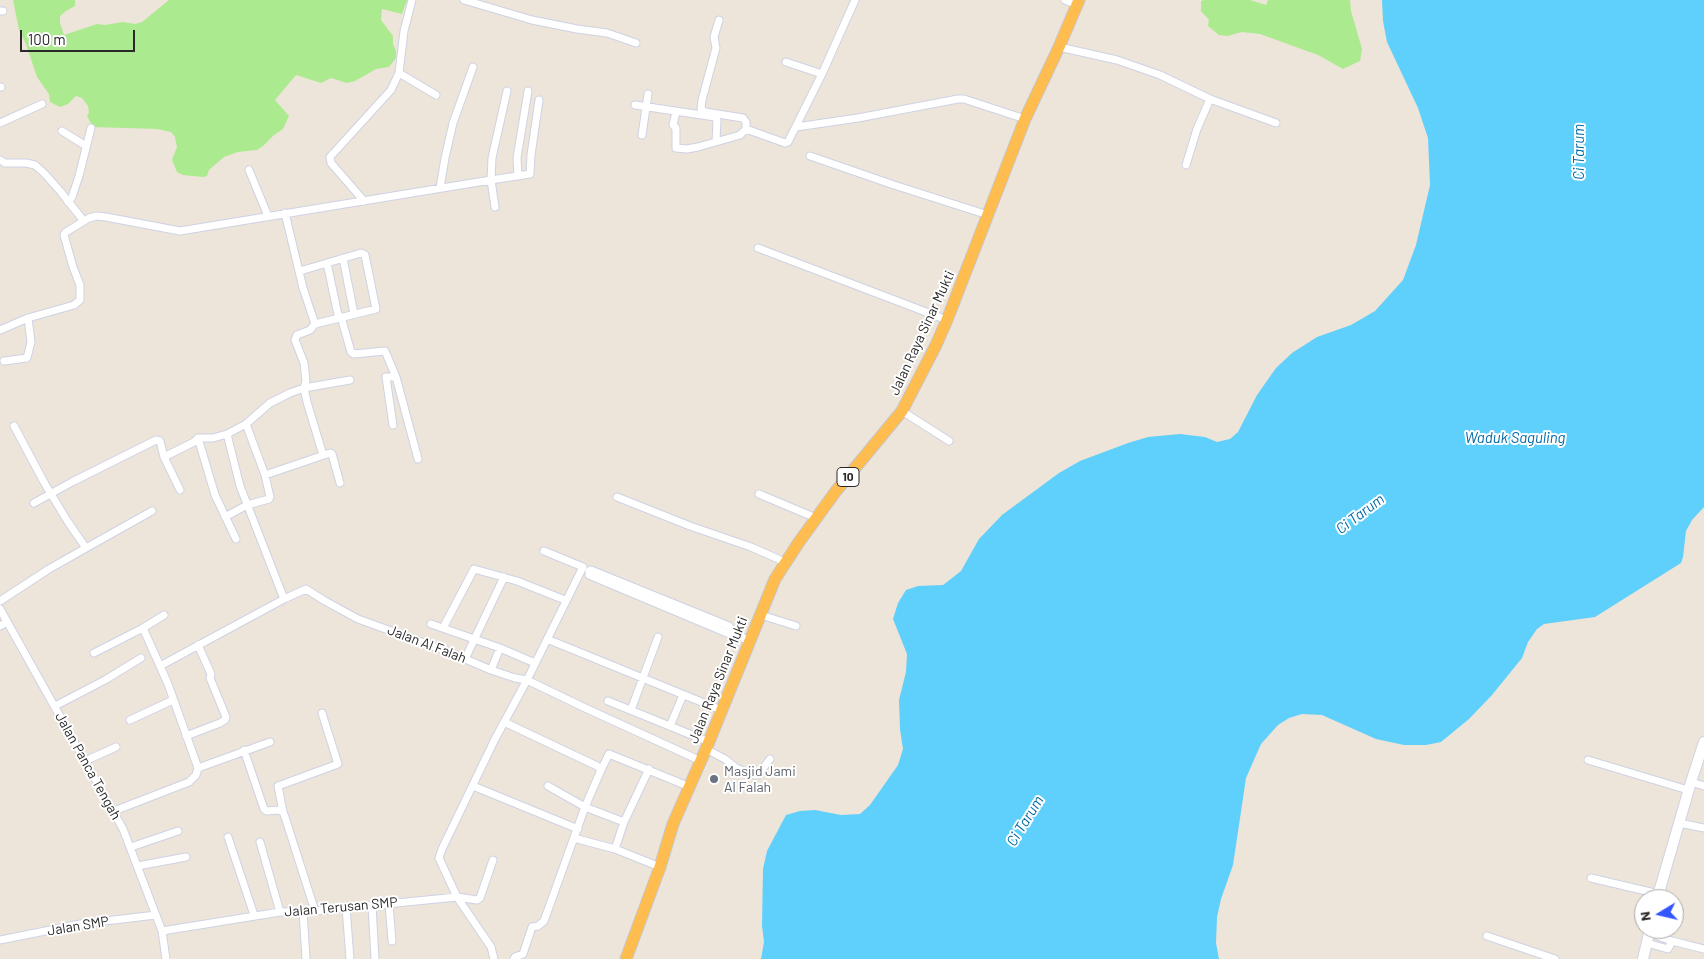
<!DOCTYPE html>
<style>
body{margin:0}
#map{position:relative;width:1704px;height:959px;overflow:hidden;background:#ede5d9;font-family:Barlow,sans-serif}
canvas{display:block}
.north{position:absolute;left:1634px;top:889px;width:50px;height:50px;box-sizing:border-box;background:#fff;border:1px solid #a9a9a9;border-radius:50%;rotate:261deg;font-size:14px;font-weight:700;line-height:20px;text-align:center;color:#292929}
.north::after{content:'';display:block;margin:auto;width:18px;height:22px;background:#3456ff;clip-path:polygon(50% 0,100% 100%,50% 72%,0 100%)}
.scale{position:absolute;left:20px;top:30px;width:115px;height:22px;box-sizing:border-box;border:2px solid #292929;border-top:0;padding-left:6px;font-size:15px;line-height:18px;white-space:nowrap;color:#292929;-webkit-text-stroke:4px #fff;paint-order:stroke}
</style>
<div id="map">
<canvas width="1704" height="959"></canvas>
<div class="north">N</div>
<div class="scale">100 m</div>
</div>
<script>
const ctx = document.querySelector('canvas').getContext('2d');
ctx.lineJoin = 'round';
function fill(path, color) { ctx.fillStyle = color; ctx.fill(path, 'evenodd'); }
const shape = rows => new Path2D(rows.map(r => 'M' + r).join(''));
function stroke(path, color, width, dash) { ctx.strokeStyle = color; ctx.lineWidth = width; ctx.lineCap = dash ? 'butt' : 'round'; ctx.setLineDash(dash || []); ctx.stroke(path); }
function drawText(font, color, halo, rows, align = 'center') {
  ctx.font = font + ' Barlow,sans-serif'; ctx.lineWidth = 4; ctx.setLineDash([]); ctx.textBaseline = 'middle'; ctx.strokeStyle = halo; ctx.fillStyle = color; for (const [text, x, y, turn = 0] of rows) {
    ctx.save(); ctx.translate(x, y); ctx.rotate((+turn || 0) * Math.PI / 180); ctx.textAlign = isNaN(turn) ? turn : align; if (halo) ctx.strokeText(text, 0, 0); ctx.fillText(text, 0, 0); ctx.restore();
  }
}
const green = shape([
 [13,0,75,0,75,6,66,11,60,16,60,23,64,35,97,24,105,25,123,22,135,24,142,22,169,0,407,0,402,14,382,9,381,20,393,36,393,44,396,51,396,58,389,67,376,69,355,81,347,83,331,78,321,83,296,75,275,100,289,116,283,129,274,135,263,146,257,150,238,152,224,157,209,170,207,176,203,177,183,175,177,172,172,160,177,147,175,137,171,132,157,129,93,127,87,116,89,113,88,106,82,98,76,96,68,104,60,107,50,102,49,94,37,77,26,44,19,30],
 [1204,0,1250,0,1266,5,1268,0,1350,0,1351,11,1362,49,1360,61,1343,69,1318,55,1260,34,1242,32,1227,36,1219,35,1208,26,1209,20,1201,11,1201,1]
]);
const water = shape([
 [1382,0,1704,0,1704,507,1692,520,1686,531,1683,557,1681,563,1595,617,1544,624,1537,629,1528,642,1522,658,1492,695,1469,719,1441,742,1426,745,1404,745,1376,739,1322,715,1302,714,1289,718,1278,725,1261,744,1246,778,1233,865,1221,899,1217,917,1216,943,1219,959,761,959,764,942,762,925,763,869,767,851,786,815,800,811,815,810,841,815,860,814,870,805,898,765,903,749,900,729,899,700,906,672,907,654,893,619,898,603,906,590,918,586,943,585,961,571,979,539,1002,515,1059,473,1080,461,1128,443,1148,437,1180,434,1205,437,1217,442,1230,439,1238,432,1257,395,1276,368,1292,353,1317,337,1351,325,1375,311,1403,280,1416,245,1430,185,1428,138,1418,108,1387,42,1383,21]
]);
const minor = shape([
 [464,0,532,20,577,29,607,33,636,43],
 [1065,0,1077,5],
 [0,11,3,11],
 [1059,47,1117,60,1160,75,1210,99],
 [786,62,822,74],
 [399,73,436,95],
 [0,87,1,87],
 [507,91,492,158,491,180,530,174,531,155,539,100],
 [635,105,715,117,717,120,716,141],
 [676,112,673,125,676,128,676,148,687,149,698,147,740,135,746,129,746,122,743,118,705,112,701,109,702,100,716,48,714,37,719,20],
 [0,123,42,104],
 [796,127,858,118,958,99,964,99,1025,119],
 [746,129,785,143,788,142,822,74,855,0],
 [62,131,86,146],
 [642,135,648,94],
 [810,156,894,185,988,215],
 [0,160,5,163,26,163,35,165,44,173,60,191,83,220],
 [1186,165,1197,129,1210,99,1276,123],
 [249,170,268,216],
 [518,176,517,158,528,91],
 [440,188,445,158,453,123,473,67],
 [364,201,331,163,330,157,391,90,399,73,404,31,412,0],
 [68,202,72,197,79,176,91,128],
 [285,213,303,288,315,324,310,330,297,335,295,340,304,363,306,381,304,388,307,402,323,455],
 [758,248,947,320],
 [343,258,354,314],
 [327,263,338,315,341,317,351,352,354,354,385,351,396,377],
 [300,271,361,253,365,255,376,309,315,324],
 [0,330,28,318,74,305,80,300,80,285,73,267,64,235,66,232,89,218,97,216,106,217,180,231,491,180,495,207],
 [4,361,27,358,31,342,28,318],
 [902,411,949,441],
 [246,424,265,475,330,453,332,454,340,483],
 [393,425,386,377,396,377,418,459],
 [227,434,240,486,284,599],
 [198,438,215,495,236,539],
 [164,457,180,490],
 [759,494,816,518],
 [617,497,690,526,751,547,785,562],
 [34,503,72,482,156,440,160,441,164,457,194,442,198,438,213,438,227,434,246,424,270,403,290,393,304,388,350,380],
 [225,517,247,505,269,499,270,497,265,475],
 [86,548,152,511],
 [0,601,49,569,86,548,68,522,45,484,14,426],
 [0,609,123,829,162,931,166,959],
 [761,615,796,626],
 [431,624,500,648,535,663],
 [0,626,7,622],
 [143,628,164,615],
 [443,628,474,569,517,581,565,600],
 [734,633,729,626,591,570,589,571,589,575,727,633,741,636,749,643],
 [547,639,721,710],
 [94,653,143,628,168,684,198,768,196,775,189,782,114,811],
 [465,659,504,577],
 [160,666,284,599,306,589,325,601,358,619,449,652,491,670,515,678,527,680,583,707,701,761],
 [491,670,500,648],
 [608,701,709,742],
 [55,706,105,680,141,658],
 [631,710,658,637],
 [130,720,173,700],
 [504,722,597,766,601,770,609,754,690,787],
 [670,726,683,695],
 [186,736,220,723,225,720,226,717,210,678,211,674,198,645],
 [706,749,725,759,736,768,754,775,758,775,770,759],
 [244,750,264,809,267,811,279,810,283,812,285,817,315,911],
 [1588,760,1688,790],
 [85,761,116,747],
 [198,768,270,742],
 [1691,782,1704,786],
 [473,786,578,829],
 [548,786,585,807,624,822],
 [283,812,278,786,338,764,322,713],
 [1679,823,1704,828],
 [228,837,254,915],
 [574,838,615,849,660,867],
 [260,842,280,912],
 [131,847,178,831],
 [615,849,624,822,649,769],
 [138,866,186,857],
 [1591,878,1659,894],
 [389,904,392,941],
 [372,905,375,959],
 [346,907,350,959],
 [303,911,306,959],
 [162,931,280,912,315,911,457,897,477,900,480,898,493,860],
 [1649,933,1672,941],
 [1487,936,1555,959],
 [0,940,80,924,156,915],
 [1647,943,1668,949,1672,941,1704,949],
 [494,959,491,947,457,897,439,858,442,849,495,739,527,680,583,567,544,551],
 [514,959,515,957,523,954,532,927,538,926,544,921,585,807,601,770]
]);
const secondary = shape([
 [1657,899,1691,782,1704,742],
 [1643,959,1650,929]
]);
const trunk = shape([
 [626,959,660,867,673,824,706,749,775,579,799,542,836,491,902,411,936,345,947,320,1025,119,1059,47,1079,0]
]);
const markers = [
 [714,779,5,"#6b7280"]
];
const shields = [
 [848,477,22]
];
const shieldNames = [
 ["10",848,477]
];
const streetNames = [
 ["Jalan Raya Sinar Mukti",922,333,-65],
 ["Jalan Al Falah",427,644,21],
 ["Jalan Raya Sinar Mukti",718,680,-68],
 ["Jalan Panca Tengah",88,766,61],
 ["Jalan Terusan SMP",341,907,-5],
 ["Jalan SMP",78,926,-9]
];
const worshipNames = [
 ["Masjid Jami",724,771],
 ["Al Falah",724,787]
];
const waterNames = [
 ["Ci Tarum",1579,152,-90],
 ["Waduk Saguling",1515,438],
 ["Ci Tarum",1360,514,-37],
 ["Ci Tarum",1025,821,-58]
];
fill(green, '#acea8f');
fill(water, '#5fcffb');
stroke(minor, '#ced2e4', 9);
stroke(secondary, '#ced2e4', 12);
stroke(trunk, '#c7c7c7', 13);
stroke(minor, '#fff', 7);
stroke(secondary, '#fff', 10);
stroke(trunk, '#ffbc4f', 11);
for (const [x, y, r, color] of markers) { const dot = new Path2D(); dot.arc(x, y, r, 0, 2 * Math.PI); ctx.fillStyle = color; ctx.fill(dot); stroke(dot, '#fff', 2); }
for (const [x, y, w] of shields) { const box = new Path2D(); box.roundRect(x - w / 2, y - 9.5, w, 19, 4); ctx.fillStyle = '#fff'; ctx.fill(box); stroke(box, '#292929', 1); }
drawText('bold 12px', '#292929', null, shieldNames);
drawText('14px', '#292929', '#fff', streetNames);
drawText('14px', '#5b616d', '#fff', worshipNames, 'left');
drawText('italic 15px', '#006aa6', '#fff', waterNames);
</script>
